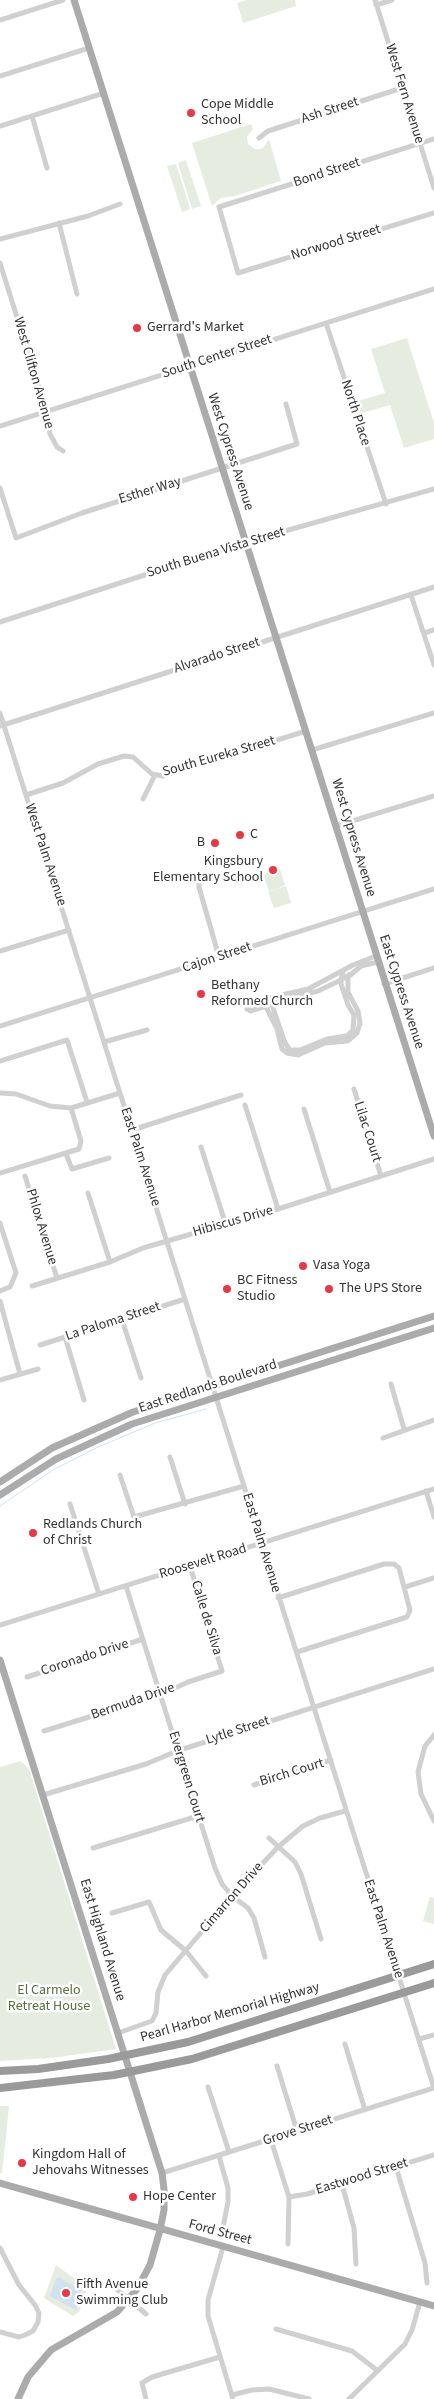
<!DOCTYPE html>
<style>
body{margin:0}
canvas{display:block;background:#fff}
</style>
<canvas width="434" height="2399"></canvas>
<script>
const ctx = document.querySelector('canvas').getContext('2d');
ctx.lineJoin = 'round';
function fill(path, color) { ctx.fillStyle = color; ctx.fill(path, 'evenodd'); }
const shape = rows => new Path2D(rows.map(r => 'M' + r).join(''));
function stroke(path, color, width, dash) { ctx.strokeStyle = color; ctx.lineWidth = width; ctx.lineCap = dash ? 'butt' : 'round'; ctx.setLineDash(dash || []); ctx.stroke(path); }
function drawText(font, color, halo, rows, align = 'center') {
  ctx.font = font + ' "Source Sans 3",sans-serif'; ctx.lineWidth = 5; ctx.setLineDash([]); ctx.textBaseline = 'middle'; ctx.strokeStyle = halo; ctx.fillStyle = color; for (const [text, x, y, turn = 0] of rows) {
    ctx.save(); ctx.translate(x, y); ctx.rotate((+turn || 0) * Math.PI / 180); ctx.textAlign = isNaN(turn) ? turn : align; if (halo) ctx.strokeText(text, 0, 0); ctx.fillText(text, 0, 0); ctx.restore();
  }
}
const green = shape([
 [247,0,295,0,296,6,243,23,237,3],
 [251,124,253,129,247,137,248,144,255,149,260,149,264,147,269,139,281,181,235,196,221,198,212,206,192,143],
 [186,160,201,206,192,209,178,163],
 [176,164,190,209,182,212,167,166],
 [407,338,434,423,434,439,404,448,390,405,359,414,355,402,385,393,371,349],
 [280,869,285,885,277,889,286,886,291,903,274,908,268,892,277,889,269,891,263,874],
 [21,1761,29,1769,116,2049,51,2058,0,2061,0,1767],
 [430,1897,434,1898,434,1924,423,1921],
 [0,2106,9,2106,2,2173,0,2173],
 [56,2265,87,2288,79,2312,73,2316,44,2298]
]);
const water = shape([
 [59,2277,81,2291,81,2296,76,2310,50,2296,56,2279]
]);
const stream = shape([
 [0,1506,53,1470,96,1448,155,1423,206,1409]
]);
const minor = shape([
 [375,0,434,188],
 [376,5,392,0],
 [0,20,63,0],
 [0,76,89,48],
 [32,116,47,168],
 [0,126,104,93],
 [259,138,268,131,402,88],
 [434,139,219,207,238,273,434,213],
 [59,223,77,294],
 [0,239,88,216,120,204],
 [0,263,46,410,50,434,57,447,63,451],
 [326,323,386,504],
 [0,426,434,289],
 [0,488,16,538,82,513,297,444,286,404],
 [411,595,434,665],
 [0,622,246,542,434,489],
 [424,633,434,630],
 [0,713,434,2088],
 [0,726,434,587],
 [312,750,434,713],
 [26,795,63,783,98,764,124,756,133,757,152,774,163,776,306,731],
 [143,799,155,775],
 [336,826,434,796],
 [199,874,199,887,219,957],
 [0,951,69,930],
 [343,971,341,980,341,984,348,1005,354,1015,353,1030,347,1036,327,1039,300,1050,290,1050,285,1043,273,1008,274,1002,318,991,341,980,349,975],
 [384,984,434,968],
 [268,999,267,1009,277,1029,282,1049,287,1053,298,1055,325,1043,348,1041,357,1033,360,1023,358,1011,348,992,348,977,361,966,378,962],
 [269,1005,250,1011,247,1009,250,1005,277,996,308,989,353,965,376,956],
 [0,1026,434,889],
 [104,1042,147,1030],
 [0,1061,67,1040,87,1102],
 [354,1089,381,1176],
 [0,1093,16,1094,50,1106,71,1108,120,1093],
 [245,1105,278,1209],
 [304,1109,330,1192],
 [132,1130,241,1095],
 [201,1147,226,1225],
 [66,1154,72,1169,109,1158],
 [0,1173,79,1149,81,1141,71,1108],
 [25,1176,57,1278],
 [88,1193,110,1262],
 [0,1223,16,1273,10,1287,0,1291],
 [32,1286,110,1262,143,1248,278,1209,434,1159],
 [0,1301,20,1374],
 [122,1320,141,1378],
 [65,1337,84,1400],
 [40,1345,185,1299],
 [0,1380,38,1369],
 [391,1384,404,1429],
 [383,1438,434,1420],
 [170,1457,185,1504],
 [120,1475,134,1517,244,1486],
 [426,1491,434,1517],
 [70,1504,99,1594],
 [126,1586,215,1868,222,1884,232,1896,248,1908,254,1918,265,1957],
 [405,1587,434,1578],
 [278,1598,384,1564,394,1564,399,1568,410,1610,407,1617,297,1652],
 [0,1625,434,1489],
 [27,1677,143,1639],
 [44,1731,160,1695,188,1682,222,1671,190,1566],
 [434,1735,425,1746,418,1772,421,1794,434,1821],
 [254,1785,331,1760],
 [43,1795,146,1764,177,1751,434,1669],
 [269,1838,295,1862,301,1874,321,1939],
 [93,1848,198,1816],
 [112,1913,149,1902,161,1930,186,1951,206,1976],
 [118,2033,152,2021,156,2013,158,1992,165,1975,232,1896,278,1847,303,1826,320,1818,345,1811],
 [419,2039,434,2035],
 [345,2044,365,2110],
 [277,2066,297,2131],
 [208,2087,229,2152],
 [271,2140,289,2197,288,2244],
 [219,2156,228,2188,228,2202,223,2227],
 [396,2167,425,2263,427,2283],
 [162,2173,434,2088],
 [342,2184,354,2228,356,2264],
 [289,2197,307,2194,434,2155],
 [223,2247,208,2300,208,2316,233,2399],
 [0,2248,19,2285,35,2305,39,2313,38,2322,33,2331,25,2335,19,2337,0,2332],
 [112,2285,146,2314],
 [276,2329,352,2351,378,2371],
 [232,2395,252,2390,269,2389,309,2399],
 [146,2399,142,2383,152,2377,220,2357],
 [349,2399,405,2344,412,2330,420,2302]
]);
const major = shape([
 [74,0,434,1136],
 [0,1482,52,1448,133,1412,434,1316],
 [0,1495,56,1459,132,1424,434,1328],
 [0,1660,147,2126,162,2173,164,2189,164,2210,160,2230,150,2265,137,2289,117,2312,51,2350,28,2377,18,2399],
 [0,2183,434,2306]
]);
const highway = shape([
 [0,2071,38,2069,108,2059,188,2042,434,1964],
 [0,2088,114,2075,192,2059,434,1983]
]);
const markers = [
 [191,113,5,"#e63946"],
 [137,328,5,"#e63946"],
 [240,835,5,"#e63946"],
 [215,843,5,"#e63946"],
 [273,870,5,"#e63946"],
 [201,994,5,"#e63946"],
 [303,1266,5,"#e63946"],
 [227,1289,5,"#e63946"],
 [329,1289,5,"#e63946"],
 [33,1533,5,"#e63946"],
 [22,2163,5,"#e63946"],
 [133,2197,5,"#e63946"],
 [66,2293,5,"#e63946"]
];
const streetNames = [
 ["West Fern Avenue",404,94,73],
 ["Ash Street",330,111,-18],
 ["Bond Street",327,173,-18],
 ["Norwood Street",336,243,-17],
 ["South Center Street",217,357,-18],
 ["West Clifton Avenue",33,373,74],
 ["North Place",355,413,72],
 ["West Cypress Avenue",230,452,72],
 ["Esther Way",150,491,-17],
 ["South Buena Vista Street",216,553,-17],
 ["Alvarado Street",217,656,-18],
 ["South Eureka Street",219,757,-16],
 ["West Cypress Avenue",353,838,73],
 ["West Palm Avenue",45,855,72],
 ["Cajon Street",217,958,-18],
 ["East Cypress Avenue",401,992,72],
 ["Lilac Court",367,1132,72],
 ["East Palm Avenue",140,1157,72],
 ["Hibiscus Drive",233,1222,-16],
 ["Phlox Avenue",41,1227,73],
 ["La Paloma Street",113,1322,-18],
 ["East Redlands Boulevard",208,1387,-18],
 ["East Palm Avenue",261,1543,73],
 ["Roosevelt Road",203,1562,-17],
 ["Calle de Silva",206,1618,73],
 ["Coronado Drive",85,1658,-18],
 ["Bermuda Drive",133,1702,-19],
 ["Lytle Street",238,1731,-18],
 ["Birch Court",292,1773,-17],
 ["Evergreen Court",186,1777,73],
 ["Cimarron Drive",232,1898,-49],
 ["East Palm Avenue",383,1929,72],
 ["East Highland Avenue",102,1940,73],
 ["Pearl Harbor Memorial Highway",230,2013,-16],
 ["Grove Street",298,2131,-18],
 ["Eastwood Street",362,2177,-17],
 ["Ford Street",220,2233,15]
];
const poiNames = [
 ["Cope Middle",201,105],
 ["School",201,121],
 ["Gerrard's Market",147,328],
 ["C",250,835],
 ["B",205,843,"right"],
 ["Kingsbury",263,862,"right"],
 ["Elementary School",263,878,"right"],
 ["Bethany",211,986],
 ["Reformed Church",211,1002],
 ["Vasa Yoga",313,1266],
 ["BC Fitness",237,1281],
 ["Studio",237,1297],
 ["The UPS Store",339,1289],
 ["Redlands Church",43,1525],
 ["of Christ",43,1541],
 ["Kingdom Hall of",32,2155],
 ["Jehovahs Witnesses",32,2171],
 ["Hope Center",143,2197],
 ["Fifth Avenue",76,2285],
 ["Swimming Club",76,2301]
];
const parkNames = [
 ["El Carmelo",49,1991],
 ["Retreat House",49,2007]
];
fill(green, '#e6ecdf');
fill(water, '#cfe2ee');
stroke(stream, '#cfe2ee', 1);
stroke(minor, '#d0d0d0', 5);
stroke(major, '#ababab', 7);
stroke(highway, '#9a9a9a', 8);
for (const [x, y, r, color] of markers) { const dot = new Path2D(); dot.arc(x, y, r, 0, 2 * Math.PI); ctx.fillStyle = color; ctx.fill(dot); stroke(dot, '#fff', 2); }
drawText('14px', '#333', '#fff', streetNames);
drawText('14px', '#333', '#fff', poiNames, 'left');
drawText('14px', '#56703f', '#fff', parkNames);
</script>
